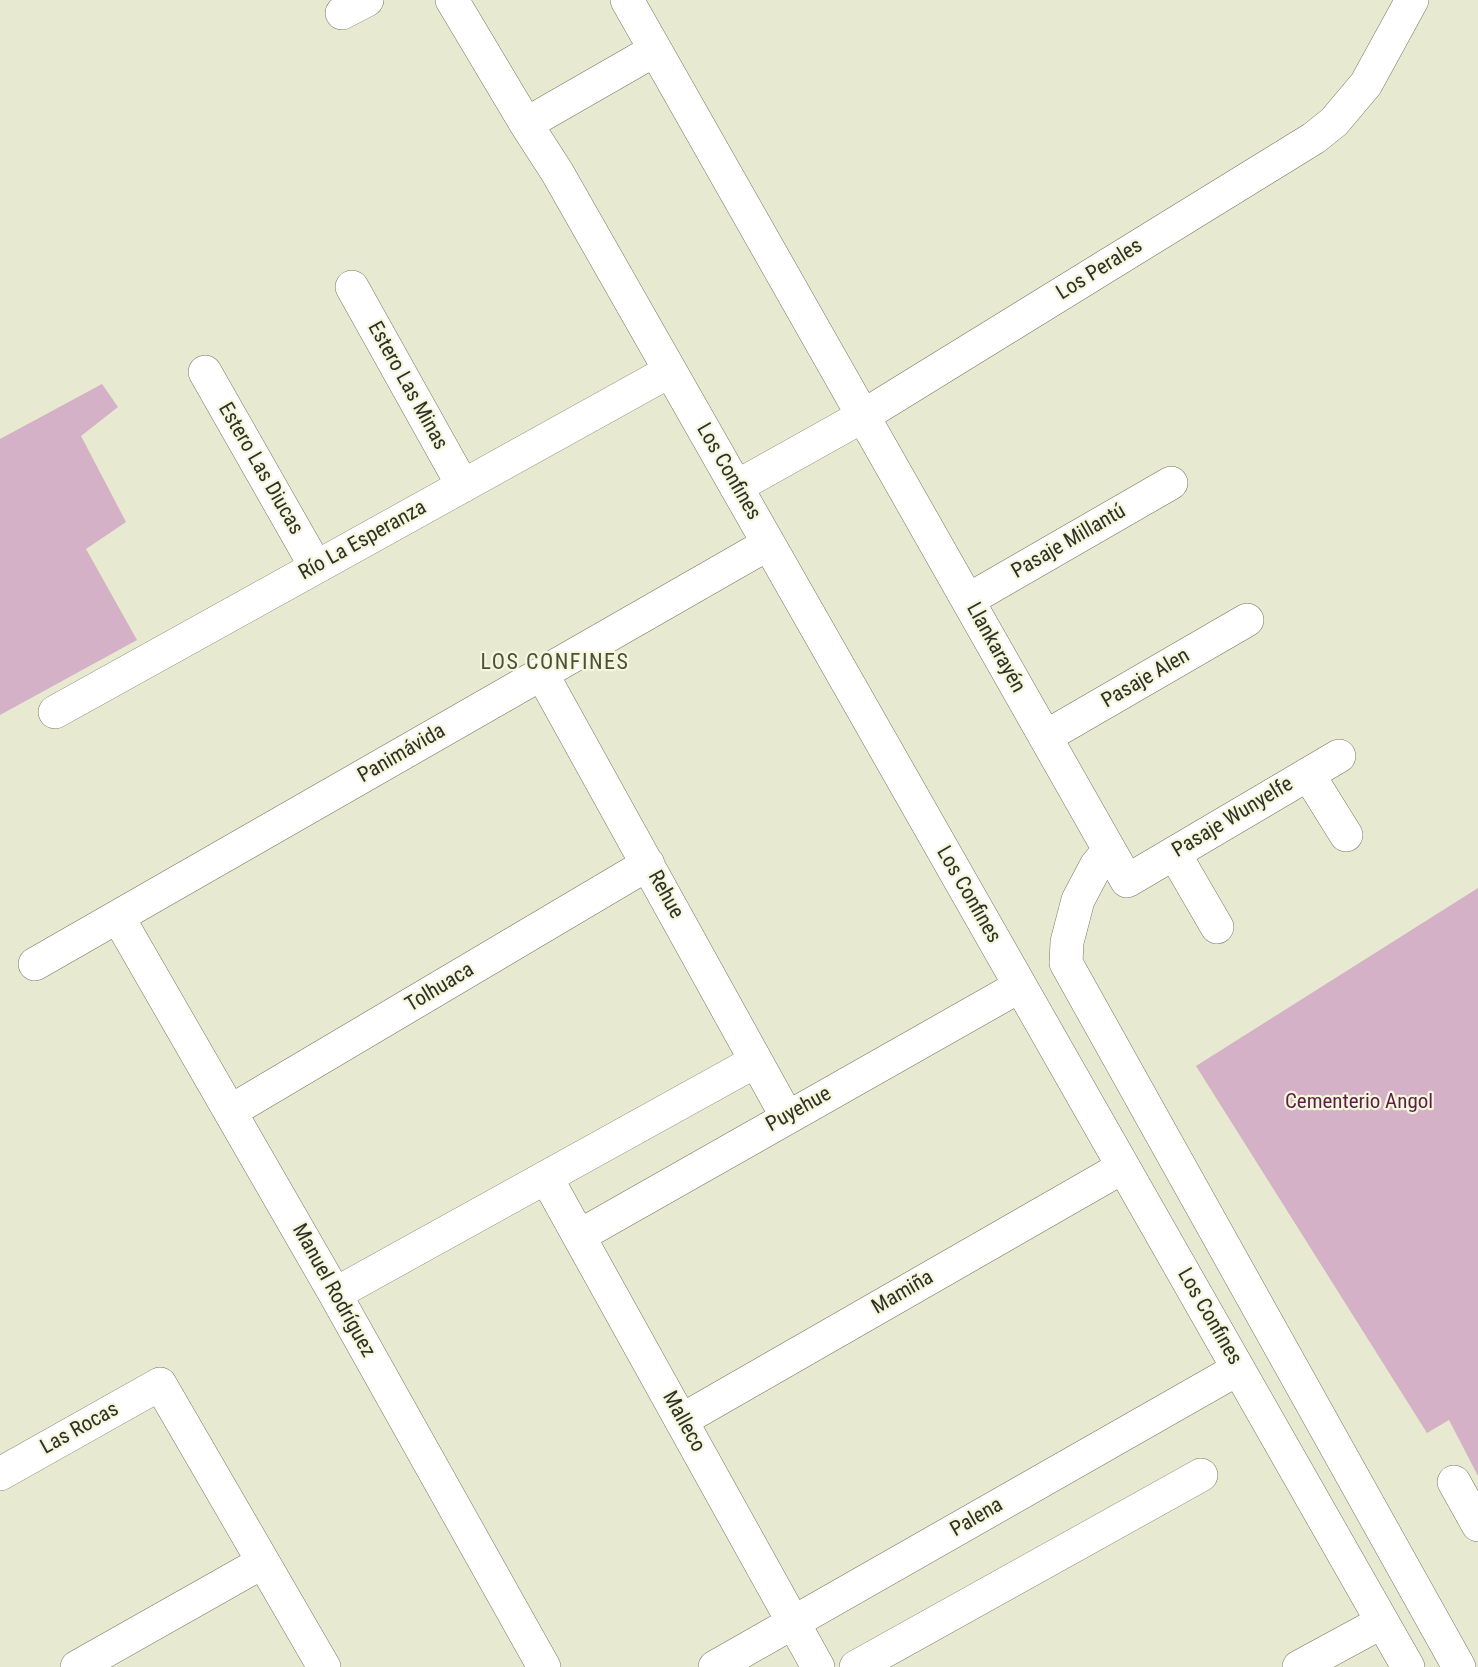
<!DOCTYPE html>
<meta charset="utf-8">
<style>
body{margin:0}
canvas{display:block;background:#e7e9d0}
</style>
<canvas width="1478" height="1667"></canvas>
<script>
const ctx = document.querySelector('canvas').getContext('2d');
ctx.lineJoin = 'round';
function fill(path, color) { ctx.fillStyle = color; ctx.fill(path, 'evenodd'); }
const shape = rows => new Path2D(rows.map(r => 'M' + r).join(''));
function stroke(path, color, width, dash) { ctx.strokeStyle = color; ctx.lineWidth = width; ctx.lineCap = dash ? 'butt' : 'round'; ctx.setLineDash(dash || []); ctx.stroke(path); }
function drawText(font, color, halo, rows, align = 'center') {
  ctx.font = font + ' "Roboto Condensed",sans-serif'; ctx.lineWidth = 4.5; ctx.setLineDash([]); ctx.textBaseline = 'middle'; ctx.strokeStyle = halo; ctx.fillStyle = color; for (const [text, x, y, turn = 0] of rows) {
    ctx.save(); ctx.translate(x, y); ctx.rotate((+turn || 0) * Math.PI / 180); ctx.textAlign = isNaN(turn) ? turn : align; if (halo) ctx.strokeText(text, 0, 0); ctx.fillText(text, 0, 0); ctx.restore();
  }
}
const green = shape([
 [102,384,118,407,81,436,126,522,86,549,137,640,0,715,0,439],
 [1478,888,1478,1476,1449,1420,1427,1433,1196,1066]
]);
const minor = shape([
 [452,0,526,124,655,50],
 [627,0,1127,881,1339,756],
 [342,13,367,0],
 [526,124,557,172,1408,1667],
 [352,287,463,486],
 [205,372,316,567],
 [736,487,863,416,1314,138,1334,122,1366,84,1412,0],
 [968,600,1171,483],
 [542,674,787,1117],
 [55,712,670,371],
 [1045,737,1247,620],
 [1308,774,1346,835],
 [1109,850,1096,866,1078,900,1067,942,1066,963,1459,1667],
 [1174,853,1217,927],
 [118,917,335,1294,544,1667],
 [35,964,768,544],
 [231,1111,648,864],
 [546,1177,818,1667],
 [579,1236,1020,986],
 [335,1294,756,1061],
 [682,1420,1123,1167],
 [0,1474,160,1384,324,1667],
 [1454,1482,1478,1525],
 [77,1667,263,1562],
 [715,1667,1238,1369],
 [856,1667,1201,1475],
 [1299,1667,1382,1622]
]);
const streetNames = [
 ["Los Perales",1100,270,-32],
 ["Estero Las Minas",407,386,61],
 ["Estero Las Diucas",260,469,60],
 ["Los Confines",728,472,60],
 ["Río La Esperanza",363,541,-29],
 ["Pasaje Millantú",1069,542,-30],
 ["Llankarayén",995,648,61],
 ["Pasaje Alen",1146,679,-30],
 ["Panimávida",402,754,-30],
 ["Pasaje Wunyelfe",1233,818,-31],
 ["Rehue",665,895,61],
 ["Los Confines",968,895,60],
 ["Tolhuaca",440,988,-31],
 ["Puyehue",799,1110,-29],
 ["Manuel Rodríguez",333,1291,61],
 ["Mamiña",903,1293,-30],
 ["Los Confines",1209,1317,60],
 ["Malleco",683,1422,61],
 ["Las Rocas",80,1429,-29],
 ["Palena",977,1518,-30]
];
const parkNames = [
 ["Cementerio Angol",1359,1103]
];
const neighbourhoodNames = [
 ["LOS CONFINES",555,663]
];
fill(green, '#d4b1c6');
stroke(minor, '#757660', 34);
stroke(minor, '#fff', 33);
drawText('21px', '#2f3027', '#f5f7dd', streetNames);
drawText('21px', '#5d1d49', '#f5f7dd', parkNames);
ctx.letterSpacing = '1.5px';
drawText('22px', '#4e4f3a', '#f5f7dd', neighbourhoodNames);
ctx.letterSpacing = '0px';
</script>
